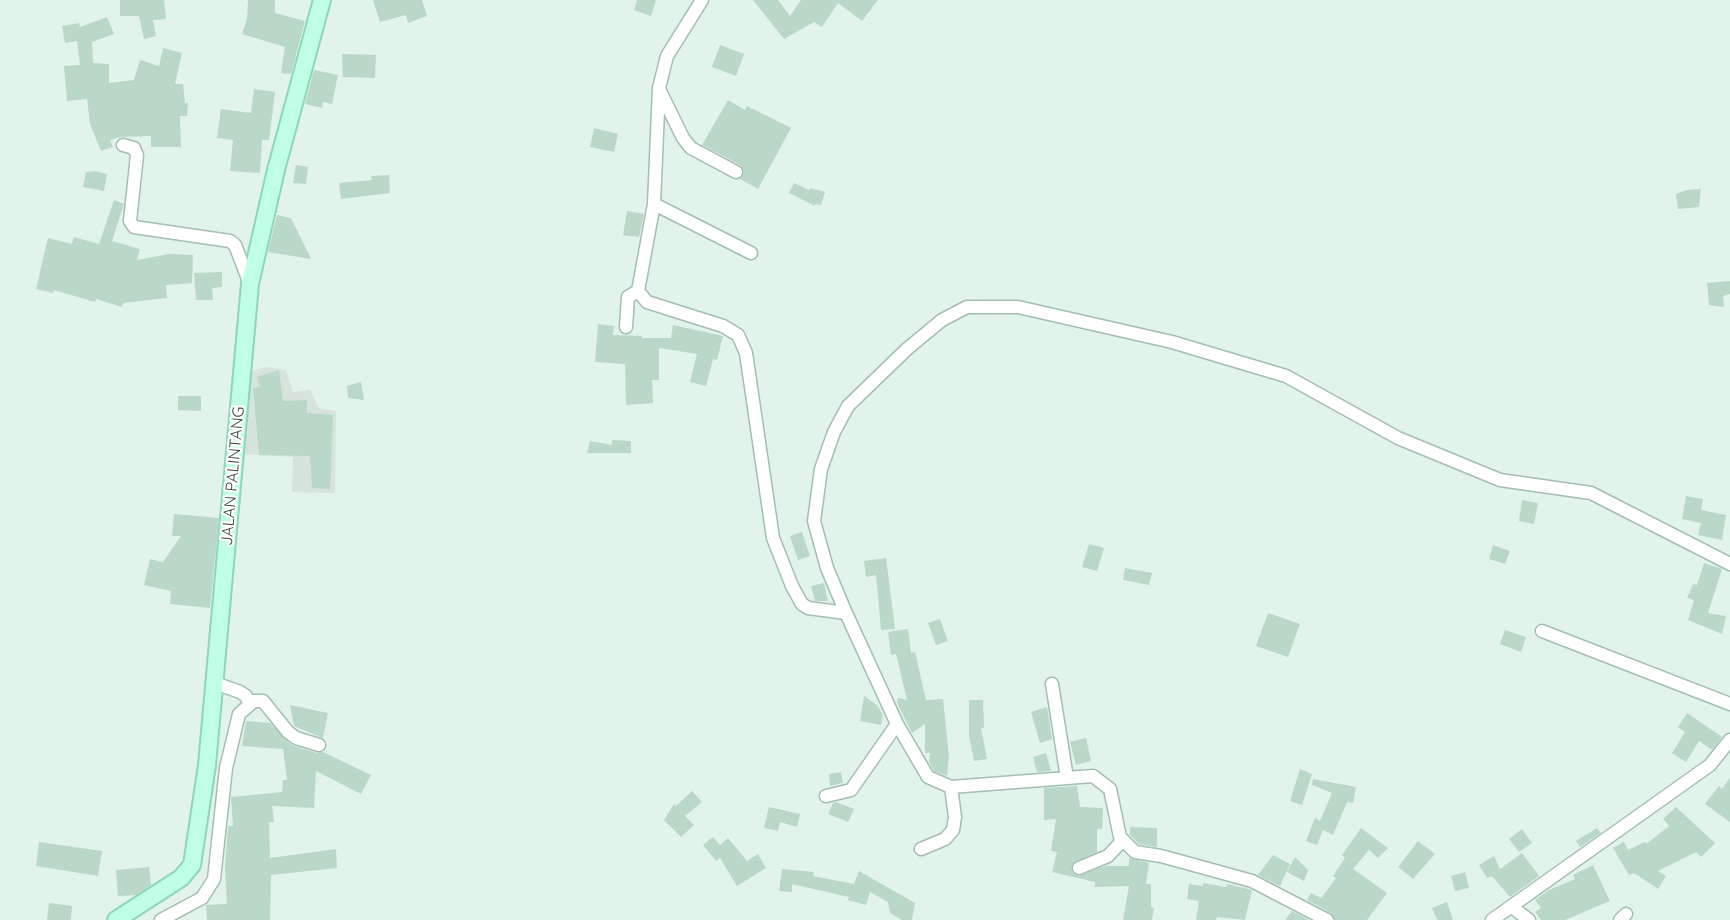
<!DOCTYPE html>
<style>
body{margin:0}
canvas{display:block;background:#e2f3eb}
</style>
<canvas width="1730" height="920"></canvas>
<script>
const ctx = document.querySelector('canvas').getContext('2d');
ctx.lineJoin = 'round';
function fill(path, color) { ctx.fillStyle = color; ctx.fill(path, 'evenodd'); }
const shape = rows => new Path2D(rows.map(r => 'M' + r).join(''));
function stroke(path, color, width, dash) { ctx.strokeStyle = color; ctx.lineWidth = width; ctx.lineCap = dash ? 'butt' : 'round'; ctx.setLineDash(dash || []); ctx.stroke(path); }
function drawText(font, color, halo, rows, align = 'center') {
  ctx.font = font + ' Quicksand,sans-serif'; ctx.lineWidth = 4.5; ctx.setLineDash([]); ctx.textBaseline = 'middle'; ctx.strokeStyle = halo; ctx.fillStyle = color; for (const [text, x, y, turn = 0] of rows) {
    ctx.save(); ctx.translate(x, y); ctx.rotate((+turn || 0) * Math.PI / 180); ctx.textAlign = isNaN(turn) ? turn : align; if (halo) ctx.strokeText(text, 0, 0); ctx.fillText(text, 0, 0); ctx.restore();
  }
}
const industrial = shape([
 [267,367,286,370,293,392,310,390,319,408,336,411,335,493,292,492,293,457,238,454,246,372]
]);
const building = shape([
 [120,0,164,0,166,19,153,20,156,36,144,39,139,16,120,16],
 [248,0,275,0,275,13,305,21,291,74,281,73,285,47,242,34,247,19],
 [373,0,422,0,427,16,408,23,406,15,380,22],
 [637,0,656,0,651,16,634,10],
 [753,0,778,0,790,16,801,0,878,0,862,21,838,3,822,27,814,22,784,39],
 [107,17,114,34,92,42,93,63,109,64,109,83,134,80,140,60,159,66,163,48,182,53,175,84,183,84,185,103,188,103,187,116,180,116,181,147,151,147,151,136,121,137,110,140,113,147,101,151,90,124,87,99,67,101,64,66,80,65,77,41,65,43,62,26,79,23,80,27],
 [720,45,744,54,736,76,712,67],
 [342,54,376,55,375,78,343,77],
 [314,70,338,75,332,104,323,102,322,108,305,104],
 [254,89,275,92,269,140,262,140,260,173,230,171,233,140,217,138,221,109,251,113],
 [728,100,745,110,747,106,791,128,758,189,740,179,744,172,740,165,702,145],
 [594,128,618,134,614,152,590,147],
 [296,165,308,167,306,184,293,183],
 [94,171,107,174,104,191,83,187,86,172],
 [389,175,390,193,341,199,339,183,372,180,371,176],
 [794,183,809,190,810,188,825,192,821,205,815,204,815,206,789,193],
 [1701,189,1699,207,1678,209,1676,194,1687,190],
 [114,200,124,204,112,241,140,249,137,260,169,254,193,255,192,283,166,285,167,298,123,303,122,307,96,299,95,302,54,290,53,293,36,289,48,238,72,244,74,237,99,244],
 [627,211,644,214,639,237,623,235],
 [277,215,291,218,311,259,268,252],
 [222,272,222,287,212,288,213,300,196,300,194,273],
 [1730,281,1730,294,1723,296,1724,307,1709,305,1707,283],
 [598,324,614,326,613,335,642,336,642,338,671,338,673,325,723,336,717,360,713,359,706,386,690,382,697,354,659,348,659,380,652,380,653,403,626,405,625,364,595,362],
 [279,370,283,401,307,400,307,413,333,415,330,489,312,488,310,456,259,455,253,388,260,387,257,377],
 [361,382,364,400,348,398,347,386],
 [178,396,201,396,201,411,178,410],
 [612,440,631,441,631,453,587,453,590,441,612,445],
 [1686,496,1703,499,1701,510,1726,515,1722,540,1698,535,1701,523,1682,519],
 [1522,500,1538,503,1534,524,1519,521],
 [174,514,219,518,210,608,170,604,171,591,144,585,150,559,163,562,181,536,172,536],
 [802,532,810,556,798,560,790,536],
 [1089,544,1104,548,1097,571,1082,567],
 [1493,545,1510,551,1505,564,1489,559],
 [886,558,895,629,881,630,876,575,866,577,864,561],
 [1704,563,1722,569,1708,613,1726,616,1722,634,1688,620,1694,600,1687,598,1693,584,1697,585],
 [1125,568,1152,573,1149,585,1123,580],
 [824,583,828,601,815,601,811,586],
 [1268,613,1300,624,1288,657,1256,646],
 [940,619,948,641,936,645,928,623],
 [908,629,911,653,915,652,926,700,943,699,949,757,947,776,934,771,929,762,930,753,925,753,925,724,912,733,897,703,898,698,907,700,896,654,891,655,888,632],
 [1505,630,1526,637,1521,652,1500,644],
 [864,696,877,705,883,715,881,725,860,721],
 [969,700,983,700,984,728,981,728,987,759,974,761,969,736],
 [290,705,328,713,323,738,294,726],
 [1047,707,1052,739,1040,743,1031,712],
 [1687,713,1722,737,1712,750,1699,741,1686,762,1672,753,1685,732,1678,727],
 [246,721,270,723,291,745,317,753,323,752,371,775,361,794,316,771,314,808,272,806,274,822,269,822,270,858,336,849,337,868,271,875,270,920,207,920,206,905,227,904,225,867,228,826,233,826,231,797,282,792,283,780,287,780,283,749,242,746],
 [1086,738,1091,761,1076,765,1070,742],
 [1046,753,1051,771,1037,772,1033,757],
 [1300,769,1312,774,1302,805,1290,801],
 [841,772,843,783,830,786,829,774],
 [1730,778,1730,822,1705,804,1719,786,1722,789],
 [1313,779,1356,787,1353,803,1347,802,1333,835,1323,830,1317,845,1306,841,1315,818,1320,821,1332,793,1312,785],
 [1077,786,1080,807,1103,808,1102,829,1097,829,1097,852,1073,863,1072,872,1079,876,1105,866,1129,866,1129,858,1149,863,1146,884,1151,884,1151,907,1154,908,1152,920,1123,920,1129,886,1095,887,1095,882,1052,872,1057,852,1051,851,1056,819,1044,820,1044,788],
 [692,791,702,802,685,816,694,825,681,837,664,820,674,804,676,806],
 [836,802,854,809,848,822,828,814,833,803],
 [769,807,800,814,797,827,780,822,778,831,764,828],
 [1676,807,1715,843,1701,857,1696,852,1658,871,1666,876,1658,889,1634,873,1629,875,1613,848,1624,842,1628,850,1645,842,1646,844,1669,826,1663,819],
 [1130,827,1157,828,1157,847,1139,844,1130,835],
 [1361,828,1388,848,1378,858,1369,850,1353,869,1387,893,1367,920,1335,920,1331,913,1307,900,1311,893,1321,898,1336,878,1333,876,1345,858,1342,855],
 [1597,828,1601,833,1580,847,1576,841],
 [1522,829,1532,843,1519,852,1509,839],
 [713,837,720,845,728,838,747,861,758,854,766,868,737,886,720,858,716,861,703,845],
 [1418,841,1435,854,1413,879,1398,867],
 [39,842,102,851,98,876,36,866],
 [1522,853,1539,876,1510,897,1492,876,1487,878,1479,865,1494,856,1500,869],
 [1273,855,1290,864,1280,886,1258,875],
 [1295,857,1308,870,1304,881,1287,872],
 [1593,865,1610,901,1565,920,1541,920,1535,912,1541,908,1535,900,1549,890,1575,879,1573,875],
 [149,867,151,885,136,895,118,896,116,870],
 [782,869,814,872,813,876,854,884,859,871,915,903,912,920,902,920,890,913,888,902,870,892,866,905,848,900,849,897,792,884,792,892,779,891],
 [1465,872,1469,888,1455,891,1451,876],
 [1203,883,1226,887,1227,884,1252,890,1245,920,1217,917,1216,920,1196,920,1199,901,1187,899,1189,884,1203,886],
 [1447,902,1453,920,1437,920,1432,908],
 [49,903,72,906,71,920,47,920],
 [1292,911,1309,920,1285,920]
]);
const street = shape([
 [702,0,667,56,659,88,654,204,638,291,647,302,723,326,738,335,746,353,773,538,792,586,802,604,808,608,846,613,897,724,928,777,951,787,955,817,953,830,945,839,921,849],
 [660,91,683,138,691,148,736,172],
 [123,145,134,148,137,155,130,221,134,227,230,241,235,245,250,284],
 [654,204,751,253],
 [626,327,628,297,638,291],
 [846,613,827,568,814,521,821,469,834,432,848,406,907,349,942,320,967,307,1018,307,1172,342,1286,376,1398,438,1500,480,1591,493,1730,564],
 [1542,631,1730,704],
 [215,683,240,692,246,696,249,703],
 [1052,684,1067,778],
 [951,787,1093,776,1110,789,1120,837,1135,852,1161,856,1252,881,1327,920],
 [826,796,851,790,897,724],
 [1079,868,1108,856,1122,841],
 [1512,907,1529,920],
 [161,920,202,898,214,879,226,768,239,714,254,701,263,701,288,732,296,738,319,745],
 [1492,920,1710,765,1730,740],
 [1620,920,1626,914]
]);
const secondary = shape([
 [116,920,181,878,192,865,207,765,250,284,276,170,322,0]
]);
const streetNames = [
 ["JALAN PALINTANG",233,476,-85]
];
fill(industrial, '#d7e4dc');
fill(building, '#b9d8c7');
stroke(street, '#a4beb0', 15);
stroke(secondary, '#8cd7b7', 20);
stroke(street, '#fff', 12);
stroke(secondary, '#bfffe5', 16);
drawText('16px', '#32443a', '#fff', streetNames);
</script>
